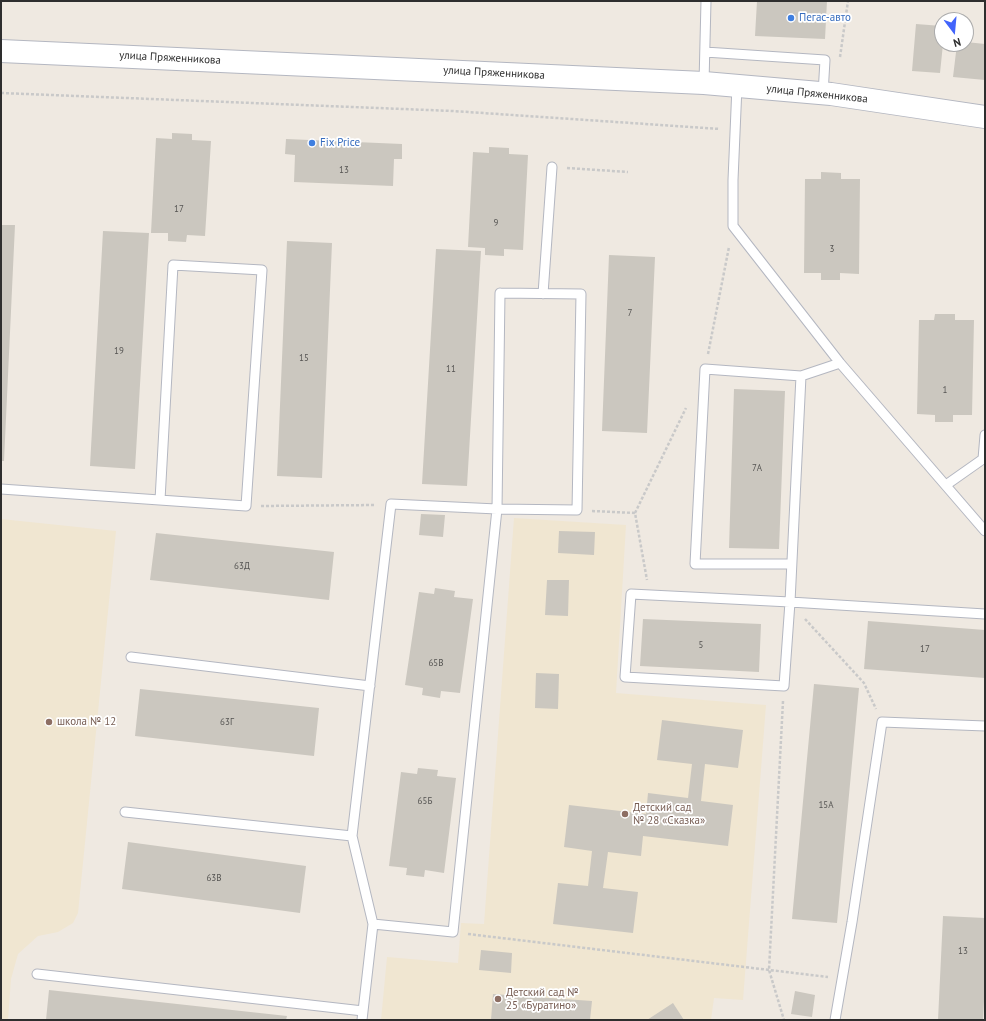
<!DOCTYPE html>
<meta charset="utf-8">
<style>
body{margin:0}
#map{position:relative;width:986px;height:1021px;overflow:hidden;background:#efe9e1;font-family:"PT Sans",sans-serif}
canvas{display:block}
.frame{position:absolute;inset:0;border:2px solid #2e2e2e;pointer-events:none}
.north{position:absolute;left:934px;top:12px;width:40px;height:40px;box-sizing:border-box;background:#fff;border:1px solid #ababab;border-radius:50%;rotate:164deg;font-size:11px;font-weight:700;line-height:16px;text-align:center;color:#2e2e2e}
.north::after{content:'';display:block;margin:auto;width:14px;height:18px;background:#4264fb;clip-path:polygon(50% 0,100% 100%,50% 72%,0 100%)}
</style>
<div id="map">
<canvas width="986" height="1021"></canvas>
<div class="frame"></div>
<div class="north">N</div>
</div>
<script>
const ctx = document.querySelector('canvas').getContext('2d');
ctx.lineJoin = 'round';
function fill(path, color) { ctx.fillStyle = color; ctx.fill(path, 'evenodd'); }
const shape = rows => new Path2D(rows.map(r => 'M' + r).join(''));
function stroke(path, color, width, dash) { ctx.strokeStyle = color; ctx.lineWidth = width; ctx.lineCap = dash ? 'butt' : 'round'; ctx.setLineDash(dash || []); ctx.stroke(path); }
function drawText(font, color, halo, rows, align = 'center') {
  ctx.font = font + ' "PT Sans",sans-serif'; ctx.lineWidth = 3.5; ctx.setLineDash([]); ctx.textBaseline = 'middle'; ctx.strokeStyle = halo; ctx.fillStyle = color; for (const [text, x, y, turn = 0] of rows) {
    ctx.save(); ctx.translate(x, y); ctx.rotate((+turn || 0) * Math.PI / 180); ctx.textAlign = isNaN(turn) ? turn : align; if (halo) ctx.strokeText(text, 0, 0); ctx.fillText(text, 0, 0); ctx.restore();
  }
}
const education = shape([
 [514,518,626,525,616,693,766,705,743,1000,714,998,711,1020,381,1020,387,957,458,963,461,923,484,924],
 [1,519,116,531,78,913,73,923,58,932,38,936,18,954,11,979,8,1020,1,1020]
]);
const building = shape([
 [757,1,827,1,825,39,755,36],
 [916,24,942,26,943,44,940,73,912,71],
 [966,42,985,44,985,80,953,77,957,44,966,44],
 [172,133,192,134,192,140,211,141,205,236,187,235,186,242,168,241,168,233,151,233,156,138,172,139],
 [286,139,402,144,402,159,394,159,393,186,294,182,295,155,285,154],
 [489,147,509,148,509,154,528,155,523,250,504,249,504,256,485,255,485,248,468,247,473,152,489,153],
 [821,172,841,173,841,179,860,179,859,274,840,273,840,280,821,280,821,273,804,273,805,179,821,179],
 [1,225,15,225,4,461,1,461],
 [103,231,149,233,135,469,90,466],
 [287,241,332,243,322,478,277,476],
 [436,249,481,251,467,486,422,484],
 [609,255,655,257,647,433,602,431],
 [935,314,955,314,955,320,974,320,972,415,953,415,953,422,935,422,935,415,917,414,919,320,934,320],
 [734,389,785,391,779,549,729,548],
 [421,514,445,515,443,537,419,535],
 [559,531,595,532,594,555,558,553],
 [156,533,334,552,329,600,150,580],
 [547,580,569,580,568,616,545,615],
 [435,588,455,591,454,597,473,599,460,693,441,691,440,698,422,695,423,688,405,685,419,592,434,594],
 [643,619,761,624,759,672,640,666],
 [868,621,985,630,985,678,864,669],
 [536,673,559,674,558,709,535,708],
 [814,684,859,688,837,923,792,919],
 [140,689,319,708,314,756,135,736],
 [662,720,743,730,738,768,705,764,701,801,733,805,728,846,643,836,641,856,608,852,603,888,638,892,633,933,553,924,558,883,588,886,592,851,564,847,569,805,646,814,648,793,688,798,692,764,657,760],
 [418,768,438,770,437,776,456,778,444,873,425,870,424,877,406,875,407,868,389,866,401,772,417,774],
 [128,842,306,866,300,913,122,889],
 [943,916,985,918,985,983,983,1020,938,1020],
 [481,950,512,953,511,973,479,970],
 [49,990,287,1016,286,1020,46,1020],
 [795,991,815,995,812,1017,791,1014],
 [493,994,592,1001,590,1020,491,1020],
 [673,1003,684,1020,647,1020]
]);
const path = shape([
 [840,57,848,1],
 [1,93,453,111,720,129],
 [567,168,628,172],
 [708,354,729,247],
 [261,506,376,505],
 [592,511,635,513,647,580],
 [635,513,686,408],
 [805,619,864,683,876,709],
 [783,701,769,970,784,1020],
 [468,934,828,977]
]);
const lane = shape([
 [705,52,825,60,823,94],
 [704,83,706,1],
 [737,86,733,180,733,226,840,363,985,531],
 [500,293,581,294,577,510,497,509,500,293],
 [543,294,552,167],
 [840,363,801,376,790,602,784,686,625,677,631,594,790,602,985,614],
 [946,485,983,459,985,435],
 [1,489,246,506,262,270,173,265,160,500],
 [791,564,695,564,705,369,801,376],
 [131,657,370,686],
 [125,812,352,836],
 [37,974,363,1011],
 [362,1020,373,924,352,836,391,504,497,509,453,932,373,924],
 [835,1020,852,922,882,722,985,726]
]);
const secondary = shape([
 [1,51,704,83,831,94,985,117]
]);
const markers = [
 [791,18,4,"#3f7fe0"],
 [312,143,4,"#3f7fe0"],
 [49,722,4,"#8d6e63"],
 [625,814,4,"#8d6e63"],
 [498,999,4,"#8d6e63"]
];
const numberNames = [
 ["13",344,170],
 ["17",179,209],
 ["9",496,223],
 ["3",832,249],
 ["7",630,313],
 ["19",119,351],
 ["15",304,358],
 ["11",451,369],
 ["1",945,390],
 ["7А",757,468],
 ["63Д",242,566],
 ["5",701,645],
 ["17",925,649],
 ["65В",436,663],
 ["63Г",227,722],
 ["65Б",425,801],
 ["15А",826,805],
 ["63В",214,878],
 ["13",963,951]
];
const shopNames = [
 ["Пегас-авто",799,18],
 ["Fix Price",320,143]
];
const streetNames = [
 ["улица Пряженникова",170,58,3],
 ["улица Пряженникова",494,73,3],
 ["улица Пряженникова",817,94,6]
];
const educationNames = [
 ["школа № 12",57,722],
 ["Детский сад",633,808],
 ["№ 28 «Сказка»",633,821],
 ["Детский сад №",506,993],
 ["25 «Буратино»",506,1006]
];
fill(education, '#f0e6d1');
fill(building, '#cbc7bf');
stroke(lane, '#b4b7c1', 11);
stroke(secondary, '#b4b7c1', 24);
stroke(path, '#c9c9c9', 2.5, [3, 2]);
stroke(lane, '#fff', 9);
stroke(secondary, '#fff', 22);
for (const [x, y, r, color] of markers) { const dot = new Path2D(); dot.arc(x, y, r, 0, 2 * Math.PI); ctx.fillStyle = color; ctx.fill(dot); stroke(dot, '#fff', 1.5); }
drawText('9px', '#555452', null, numberNames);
drawText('11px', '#366cbe', '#fff', shopNames, 'left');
drawText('11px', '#2e2e2e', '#fff', streetNames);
drawText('11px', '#785e54', '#fff', educationNames, 'left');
</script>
